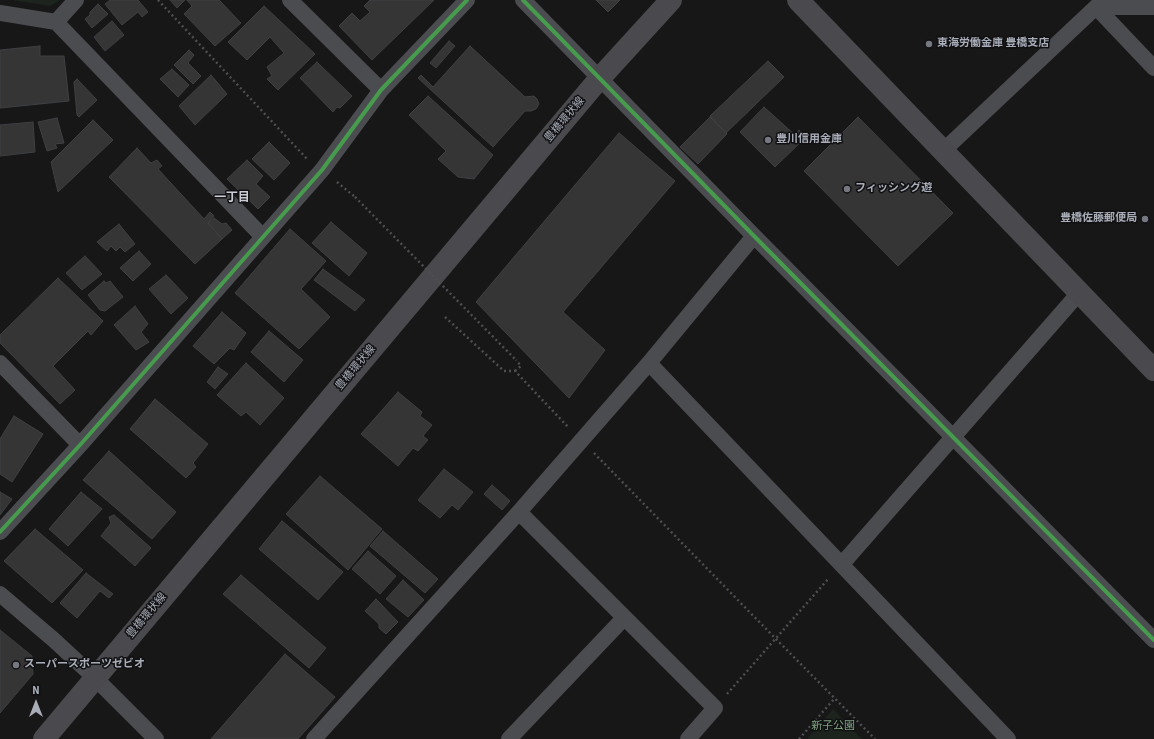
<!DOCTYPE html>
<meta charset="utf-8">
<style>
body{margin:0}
#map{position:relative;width:1154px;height:739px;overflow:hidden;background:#171717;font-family:"Source Sans 3",sans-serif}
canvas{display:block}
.north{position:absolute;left:16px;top:683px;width:40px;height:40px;-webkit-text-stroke:3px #111113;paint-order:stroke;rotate:0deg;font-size:11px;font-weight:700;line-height:16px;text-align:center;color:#a8adb8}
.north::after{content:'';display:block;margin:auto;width:14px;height:18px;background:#a8adb8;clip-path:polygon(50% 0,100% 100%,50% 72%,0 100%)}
</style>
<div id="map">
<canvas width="1154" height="739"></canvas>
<div class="north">N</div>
</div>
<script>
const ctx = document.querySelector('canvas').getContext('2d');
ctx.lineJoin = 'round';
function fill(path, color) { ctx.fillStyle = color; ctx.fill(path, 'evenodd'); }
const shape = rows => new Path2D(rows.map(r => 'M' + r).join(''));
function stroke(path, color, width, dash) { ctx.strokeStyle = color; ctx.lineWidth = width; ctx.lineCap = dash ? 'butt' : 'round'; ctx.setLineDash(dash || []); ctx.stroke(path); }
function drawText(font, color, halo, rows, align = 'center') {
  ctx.font = font + ' "Source Sans 3","Noto Sans JP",sans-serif'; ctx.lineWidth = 3; ctx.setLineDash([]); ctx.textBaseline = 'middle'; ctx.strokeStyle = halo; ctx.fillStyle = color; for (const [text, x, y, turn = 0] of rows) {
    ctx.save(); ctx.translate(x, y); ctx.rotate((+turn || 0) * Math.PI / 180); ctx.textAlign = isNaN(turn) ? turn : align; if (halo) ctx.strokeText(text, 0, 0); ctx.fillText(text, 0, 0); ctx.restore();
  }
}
const green = shape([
 [12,0,60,0,50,6],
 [833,709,862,739,807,739]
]);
const building = shape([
 [110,0,138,0,148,12,142,17,138,12,122,25,105,4,110,0],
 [170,0,185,0,177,8,170,0],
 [187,0,219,0,241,23,215,46,184,14,192,6,187,0],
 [370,0,434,0,372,60,339,26,352,13,360,21,370,12,364,6,370,0],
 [596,0,620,0,608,12,596,0],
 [98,4,108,14,92,28,85,19,90,15,90,12,98,4],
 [264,6,315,54,278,90,267,79,272,76,267,67,284,53,270,37,247,60,228,42,264,6],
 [112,21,124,35,105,51,94,37,112,21],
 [449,41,455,46,436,68,430,63,449,41],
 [40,46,40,56,64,56,69,101,0,108,0,50,40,46],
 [470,46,525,97,534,96,537,99,539,104,536,109,531,111,525,111,493,147,418,78,421,75,433,87,470,46],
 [189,50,194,55,188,63,201,76,193,84,174,65,189,50],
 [768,61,784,77,726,133,710,116,768,61],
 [317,62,352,96,340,108,337,107,333,112,300,78,317,62],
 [172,69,189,85,178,97,160,79,172,69],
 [211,75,227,94,195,125,179,106,211,75],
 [77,79,97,100,79,117,77,115,74,82,77,79],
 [428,96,493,155,474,179,458,177,438,159,446,151,409,115,428,96],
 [764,107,795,135,799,130,806,137,775,167,740,132,764,107],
 [710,117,727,134,698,164,680,147,710,117],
 [858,117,953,213,898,266,804,171,858,117],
 [57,118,64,143,55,144,57,148,47,151,38,122,57,118],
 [93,120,113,140,58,192,51,162,93,120],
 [33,122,35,152,0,156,0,125,33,122],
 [619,133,675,181,563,312,605,350,569,398,476,302,619,133],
 [269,142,290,163,274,180,252,159,269,142],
 [137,148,151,163,157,160,162,166,158,169,204,219,210,212,214,216,208,223,222,239,195,264,109,177,137,148],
 [247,160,263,176,256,184,270,197,258,209,227,179,247,160],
 [214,218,222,224,226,223,232,230,222,239,208,223,214,218],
 [331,222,367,253,349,276,312,243,331,222],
 [119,224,135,244,125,252,120,247,116,251,111,246,107,251,97,242,119,224],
 [290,229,326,261,301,289,330,317,299,349,235,293,290,229],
 [139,251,151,264,133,281,120,268,139,251],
 [85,256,102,274,82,290,66,273,85,256],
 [323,269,365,300,355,311,314,280,323,269],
 [166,275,188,298,171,314,149,289,166,275],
 [58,278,103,321,91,335,88,331,53,366,75,390,60,404,0,343,0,335,58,278],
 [104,281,106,283,110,281,123,297,105,311,100,310,88,295,104,281],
 [135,306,148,324,141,332,149,342,136,350,114,325,135,306],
 [222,312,246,333,234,350,230,348,214,364,193,346,222,312],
 [269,331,303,360,284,382,251,352,269,331],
 [246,363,284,398,260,425,246,412,241,416,217,395,246,363],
 [218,367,228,374,215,389,207,382,218,367],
 [398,392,422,412,420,416,432,425,423,436,428,440,418,451,413,448,398,466,361,434,398,392],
 [155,399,208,444,193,463,196,467,186,478,130,429,155,399],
 [14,416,43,434,12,482,0,474,0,439,14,416],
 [109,451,176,512,152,539,83,480,109,451],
 [444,469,473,492,458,510,452,505,440,518,418,500,444,469],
 [320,476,382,529,348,570,286,514,320,476],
 [492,485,510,501,502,510,484,494,492,485],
 [0,492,12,499,0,515,0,492],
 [81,492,102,509,68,546,49,529,81,492],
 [114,515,151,548,135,566,101,536,111,523,109,517,114,515],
 [282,521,343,572,318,600,259,549,282,521],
 [35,529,83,570,52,603,4,561,35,529],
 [383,531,438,579,425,593,370,546,383,531],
 [368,551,396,576,380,594,352,569,368,551],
 [86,573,113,594,109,598,100,591,77,618,60,603,86,573],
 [241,575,326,648,309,668,223,594,241,575],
 [403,580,424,600,408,617,386,599,403,580],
 [376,599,398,622,386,634,379,628,379,624,365,611,376,599],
 [0,630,32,656,33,674,0,713,0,630],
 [285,654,335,697,298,739,211,739,285,654]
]);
const path = shape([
 [158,0,308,160],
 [337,182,355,197],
 [445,317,504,371,515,371,569,428],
 [515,371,521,366,516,360],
 [594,453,775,638,875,739],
 [727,694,829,578],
 [799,739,835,698]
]);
const street = shape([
 [290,0,381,90],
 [523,0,754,236,1154,640],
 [1096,7,1154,68],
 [0,13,56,22,263,237],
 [56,22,76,0],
 [943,151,1096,7,1154,7],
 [0,363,80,445],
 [649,363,1008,739],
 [519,512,715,708,688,739],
 [0,532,80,445,322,170,381,90,467,0],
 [842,564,1079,293],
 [0,594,54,640,96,679,156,739],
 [314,739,519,512,649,363,754,236],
 [509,739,624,618]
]);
const secondary = shape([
 [798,0,1154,370],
 [44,739,599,79,671,0]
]);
const pathBridge = shape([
 [355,197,516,360]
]);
const cycleway = shape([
 [523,0,754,236,1154,640],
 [0,532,80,445,322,170,381,90,467,0]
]);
const markers = [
 [929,44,4,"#757880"],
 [768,140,4,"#757880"],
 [847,189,4,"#757880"],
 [1145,219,4,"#757880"],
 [16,665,4,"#757880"]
];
const poiNames = [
 ["東海労働金庫 豊橋支店",937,44],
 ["豊川信用金庫",776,140],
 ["フィッシング遊",855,189],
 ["豊橋佐藤郵便局",1137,219,"right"],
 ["スーパースポーツゼビオ",24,665]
];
const streetNames = [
 ["豊橋環状線",565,120,-50],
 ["豊橋環状線",356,368,-50],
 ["豊橋環状線",147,616,-50]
];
const parkNames = [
 ["新子公園",833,727]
];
const neighbourhoodNames = [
 ["一丁目",232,198]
];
fill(green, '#1d241e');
fill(building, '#353536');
stroke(building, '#3f4043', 1);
stroke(path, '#4d4e52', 2.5, [2, 3]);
stroke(street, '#4b4c50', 16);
stroke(secondary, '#4a4a4e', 22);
stroke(pathBridge, '#4d4e52', 2.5, [2, 3]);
stroke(cycleway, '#469c4c', 4);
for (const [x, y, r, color] of markers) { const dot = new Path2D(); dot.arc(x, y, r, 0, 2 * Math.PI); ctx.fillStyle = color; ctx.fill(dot); stroke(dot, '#111113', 1.5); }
drawText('bold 11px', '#a8adb8', '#111113', poiNames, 'left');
drawText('11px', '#a8adb8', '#111113', streetNames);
drawText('11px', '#7fa381', '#111113', parkNames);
drawText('bold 12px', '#c9ccd4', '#111113', neighbourhoodNames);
</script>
